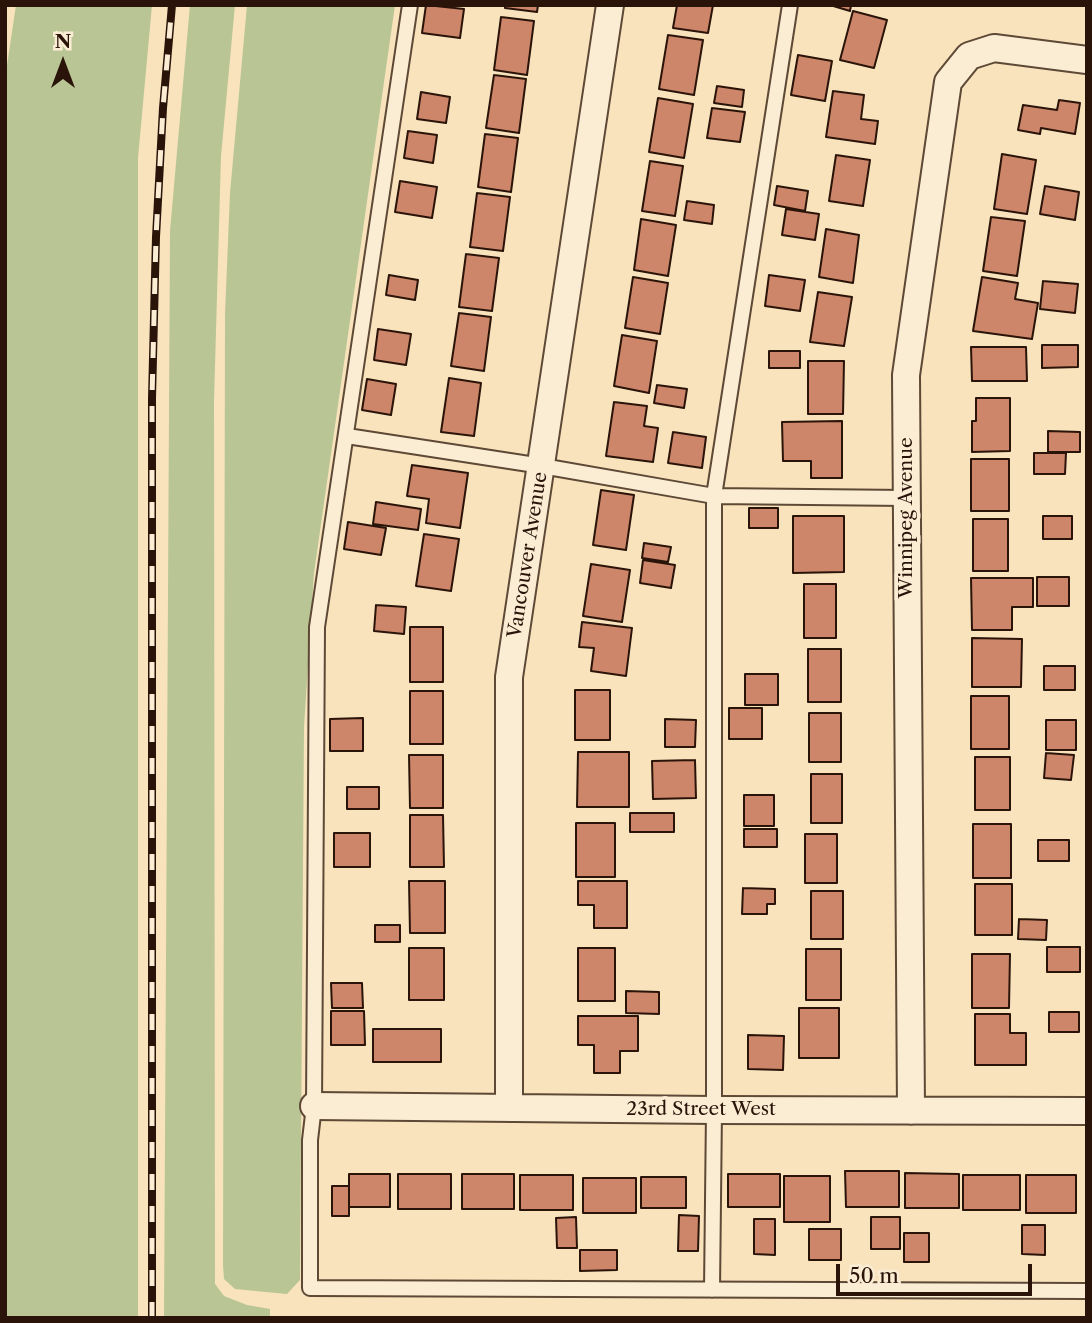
<!DOCTYPE html>
<style>
body{margin:0}
#map{position:relative;width:1092px;height:1323px;overflow:hidden;background:#f8e3bd;font-family:"Libre Caslon Text",serif}
canvas{display:block}
.frame{position:absolute;inset:0;border:7px solid #2a1409;pointer-events:none}
.north{position:absolute;left:28px;top:28px;width:70px;height:70px;-webkit-text-stroke:5px #faedd4;paint-order:stroke;rotate:0deg;font-size:19px;font-weight:700;line-height:28px;text-align:center;color:#2a1409}
.north::after{content:'';display:block;margin:auto;width:24px;height:32px;background:#2a1409;clip-path:polygon(50% 0,100% 100%,50% 72%,0 100%)}
.scale{position:absolute;left:836px;top:1264px;width:196px;height:32px;box-sizing:border-box;border:4px solid #2a1409;border-top:0;padding-left:9px;font-size:21px;line-height:24px;white-space:nowrap;color:#2a1409;-webkit-text-stroke:5px #faedd4;paint-order:stroke}
</style>
<div id="map">
<canvas width="1092" height="1323"></canvas>
<div class="frame"></div>
<div class="north">N</div>
<div class="scale">50 m</div>
</div>
<script>
const ctx = document.querySelector('canvas').getContext('2d');
ctx.lineJoin = 'round';
function fill(path, color) { ctx.fillStyle = color; ctx.fill(path, 'evenodd'); }
const shape = rows => new Path2D(rows.map(r => 'M' + r).join(''));
function stroke(path, color, width, dash) { ctx.strokeStyle = color; ctx.lineWidth = width; ctx.lineCap = dash ? 'butt' : 'round'; ctx.setLineDash(dash || []); ctx.stroke(path); }
function drawText(font, color, halo, rows, align = 'center') {
  ctx.font = font + ' "Libre Caslon Text",serif'; ctx.lineWidth = 7; ctx.setLineDash([]); ctx.textBaseline = 'middle'; ctx.strokeStyle = halo; ctx.fillStyle = color; for (const [text, x, y, turn = 0] of rows) {
    ctx.save(); ctx.translate(x, y); ctx.rotate((+turn || 0) * Math.PI / 180); ctx.textAlign = isNaN(turn) ? turn : align; if (halo) ctx.strokeText(text, 0, 0); ctx.fillText(text, 0, 0); ctx.restore();
  }
}
const green = shape([
 [16,5,152,5,138,158,138,1318,5,1318,5,79],
 [190,5,235,5,221,156,214,401,215,1284,224,1296,247,1305,270,1309,270,1318,164,1318,170,231],
 [247,5,395,5,314,573,304,727,300,1280,287,1294,235,1289,224,1279,223,1265,225,314,230,193]
]);
const building = shape([
 [426,5,464,9,460,38,422,33,426,5],
 [505,5,538,5,537,12,505,8,505,5],
 [677,5,713,5,708,33,673,28,677,5],
 [830,5,851,5,850,11,830,5],
 [853,11,887,20,874,68,840,60,853,11],
 [501,17,534,21,527,75,494,70,501,17],
 [668,35,703,40,694,95,659,89,668,35],
 [798,55,832,61,825,101,791,95,798,55],
 [494,75,526,79,519,133,486,128,494,75],
 [717,86,744,90,742,107,714,103,717,86],
 [833,91,864,95,861,119,878,121,875,144,826,137,833,91],
 [421,92,450,97,446,123,417,119,421,92],
 [658,98,693,104,684,158,649,152,658,98],
 [1059,100,1080,103,1075,134,1041,128,1040,134,1018,130,1023,105,1057,110,1059,100],
 [712,108,745,112,740,142,707,138,712,108],
 [408,131,437,135,433,163,404,158,408,131],
 [485,134,518,138,511,192,478,187,485,134],
 [1002,154,1036,160,1027,214,994,209,1002,154],
 [836,155,870,160,863,206,829,201,836,155],
 [650,161,683,166,675,216,642,211,650,161],
 [400,181,437,187,432,218,395,212,400,181],
 [777,186,808,191,805,211,774,205,777,186],
 [1045,186,1079,192,1075,220,1040,214,1045,186],
 [477,193,510,197,503,251,470,247,477,193],
 [687,201,714,205,712,224,684,220,687,201],
 [786,209,819,214,815,240,782,235,786,209],
 [991,217,1025,221,1017,276,983,271,991,217],
 [641,219,676,225,668,276,634,270,641,219],
 [826,229,859,235,853,283,819,277,826,229],
 [466,254,499,258,492,311,459,307,466,254],
 [389,275,418,280,415,300,386,295,389,275],
 [769,275,805,280,800,311,765,306,769,275],
 [633,277,668,283,660,334,625,328,633,277],
 [982,277,1018,283,1015,299,1038,303,1032,339,973,331,982,277],
 [1043,281,1078,284,1075,313,1040,309,1043,281],
 [818,292,852,297,844,346,810,342,818,292],
 [459,313,491,317,484,371,451,366,459,313],
 [378,329,411,334,406,365,374,360,378,329],
 [622,335,657,341,649,393,614,386,622,335],
 [1042,345,1078,345,1078,367,1042,368,1042,345],
 [971,347,1026,347,1027,381,972,381,971,347],
 [769,351,800,351,800,368,769,368,769,351],
 [808,361,844,361,843,414,808,414,808,361],
 [449,378,481,383,474,436,441,432,449,378],
 [367,379,396,384,391,415,362,410,367,379],
 [657,385,687,389,684,408,654,403,657,385],
 [976,398,1010,398,1010,451,972,452,972,421,976,421,976,398],
 [614,402,647,406,644,426,658,428,653,462,606,456,614,402],
 [842,421,842,478,811,478,811,461,783,461,782,422,842,421],
 [1048,431,1080,432,1080,452,1048,452,1048,431],
 [673,432,706,437,702,468,668,463,673,432],
 [1034,453,1066,453,1065,474,1034,474,1034,453],
 [971,459,1009,459,1009,511,971,511,971,459],
 [412,465,468,473,460,528,426,523,429,499,407,496,412,465],
 [601,490,634,495,626,550,593,545,601,490],
 [376,502,421,509,418,530,373,524,376,502],
 [749,508,778,508,778,528,749,528,749,508],
 [793,516,844,516,844,572,793,573,793,516],
 [1043,516,1072,516,1072,539,1043,539,1043,516],
 [973,519,1008,519,1008,571,973,571,973,519],
 [348,522,386,528,381,555,344,549,348,522],
 [424,534,459,539,451,591,416,586,424,534],
 [644,543,671,547,668,562,642,558,644,543],
 [643,560,675,565,671,588,640,583,643,560],
 [591,564,630,570,622,622,583,616,591,564],
 [1037,577,1069,577,1069,606,1037,606,1037,577],
 [971,578,1033,578,1033,607,1012,607,1012,630,972,630,971,578],
 [804,584,836,584,836,638,804,638,804,584],
 [376,605,406,607,404,634,374,631,376,605],
 [582,622,632,628,626,676,591,671,594,648,579,647,582,622],
 [410,627,443,627,443,682,410,682,410,627],
 [972,638,1022,639,1021,687,972,687,972,638],
 [808,649,841,649,841,702,808,702,808,649],
 [1044,666,1075,666,1075,690,1044,690,1044,666],
 [745,674,778,674,778,705,745,705,745,674],
 [575,690,610,690,610,740,575,740,575,690],
 [410,691,443,691,443,744,410,744,410,691],
 [971,696,1009,696,1009,749,971,749,971,696],
 [729,708,762,708,762,739,729,739,729,708],
 [809,713,841,713,841,762,809,762,809,713],
 [363,718,363,751,330,751,330,719,363,718],
 [665,719,696,720,695,747,665,747,665,719],
 [1046,720,1076,720,1076,750,1046,750,1046,720],
 [578,752,629,752,629,807,577,807,578,752],
 [1046,753,1074,755,1071,780,1044,778,1046,753],
 [409,755,443,755,443,808,410,808,409,755],
 [975,757,1010,757,1010,810,975,810,975,757],
 [695,760,696,798,653,799,652,761,695,760],
 [811,774,842,774,842,823,811,823,811,774],
 [347,787,379,787,379,809,347,809,347,787],
 [744,795,774,795,774,826,744,826,744,795],
 [630,813,674,813,674,832,630,832,630,813],
 [410,815,443,815,444,867,410,867,410,815],
 [576,823,615,823,615,877,576,877,576,823],
 [973,824,1011,824,1011,878,973,878,973,824],
 [744,829,777,829,777,847,744,847,744,829],
 [334,833,370,833,370,867,334,867,334,833],
 [805,834,837,834,837,883,805,883,805,834],
 [1038,840,1069,840,1069,861,1038,861,1038,840],
 [409,881,445,881,445,933,410,933,409,881],
 [578,881,627,881,627,928,594,928,594,905,578,905,578,881],
 [975,884,1012,884,1012,935,975,935,975,884],
 [743,888,775,889,775,904,767,904,767,914,742,914,743,888],
 [811,891,843,891,843,939,811,939,811,891],
 [1019,919,1047,920,1046,940,1018,939,1019,919],
 [375,925,400,925,400,942,375,942,375,925],
 [1047,947,1080,947,1080,972,1047,972,1047,947],
 [409,948,444,948,444,1000,409,1000,409,948],
 [578,948,615,948,615,1001,578,1001,578,948],
 [806,949,841,949,841,1000,806,1000,806,949],
 [972,954,1010,954,1009,1008,972,1008,972,954],
 [331,983,362,983,363,1008,332,1008,331,983],
 [626,991,659,992,659,1014,626,1013,626,991],
 [799,1008,839,1008,839,1058,799,1058,799,1008],
 [331,1011,364,1011,365,1045,331,1045,331,1011],
 [1049,1012,1079,1012,1079,1032,1049,1032,1049,1012],
 [975,1014,1010,1014,1010,1033,1026,1033,1026,1065,975,1065,975,1014],
 [578,1016,638,1016,638,1051,620,1051,620,1073,594,1073,594,1045,578,1045,578,1016],
 [373,1029,441,1029,441,1062,373,1062,373,1029],
 [748,1035,784,1036,783,1070,748,1069,748,1035],
 [845,1171,899,1171,899,1207,846,1207,845,1171],
 [905,1173,959,1174,959,1208,905,1208,905,1173],
 [349,1174,390,1174,390,1207,349,1207,349,1174],
 [398,1174,451,1174,451,1209,398,1209,398,1174],
 [462,1174,514,1174,514,1209,462,1209,462,1174],
 [728,1174,780,1174,780,1207,728,1207,728,1174],
 [520,1175,573,1175,573,1210,520,1210,520,1175],
 [963,1175,1020,1175,1020,1210,963,1210,963,1175],
 [1026,1175,1076,1175,1076,1213,1026,1213,1026,1175],
 [784,1176,830,1176,830,1222,784,1222,784,1176],
 [641,1177,686,1177,686,1208,641,1208,641,1177],
 [583,1178,636,1178,636,1213,583,1213,583,1178],
 [332,1186,349,1186,349,1216,332,1216,332,1186],
 [679,1215,699,1216,698,1251,678,1251,679,1215],
 [576,1217,577,1248,557,1248,556,1218,576,1217],
 [871,1217,900,1217,900,1249,871,1249,871,1217],
 [754,1219,775,1219,775,1255,754,1254,754,1219],
 [1022,1225,1045,1225,1045,1255,1022,1254,1022,1225],
 [809,1229,841,1229,841,1260,809,1260,809,1229],
 [904,1233,929,1233,929,1262,904,1262,904,1233],
 [580,1250,617,1250,617,1270,580,1271,580,1250]
]);
const lane = shape([
 [410,5,317,627,314,1106,310,1140,310,1288,1087,1291],
 [347,436,542,466,714,496,906,498],
 [712,1290,714,1110,714,496,790,5]
]);
const street = shape([
 [314,1106,714,1110,1087,1111],
 [509,1108,509,677,610,5],
 [911,1111,906,375,948,82,969,56,994,48,1087,60]
]);
const rail = shape([
 [152,1318,152,398,156,237,163,108,172,5]
]);
const streetNames = [
 ["Winnipeg Avenue",907,518,-90],
 ["Vancouver Avenue",528,555,-81],
 ["23rd Street West",701,1110]
];
fill(green, '#b9c594');
fill(building, '#cd8669');
stroke(building, '#2a1409', 2);
stroke(lane, '#5e4836', 18);
stroke(street, '#5e4836', 30);
stroke(lane, '#faedd4', 14);
stroke(street, '#faedd4', 26);
stroke(rail, '#2a1409', 8);
stroke(rail, '#faedd4', 5, [16]);
drawText('19px', '#2a1409', '#faedd4', streetNames);
</script>
